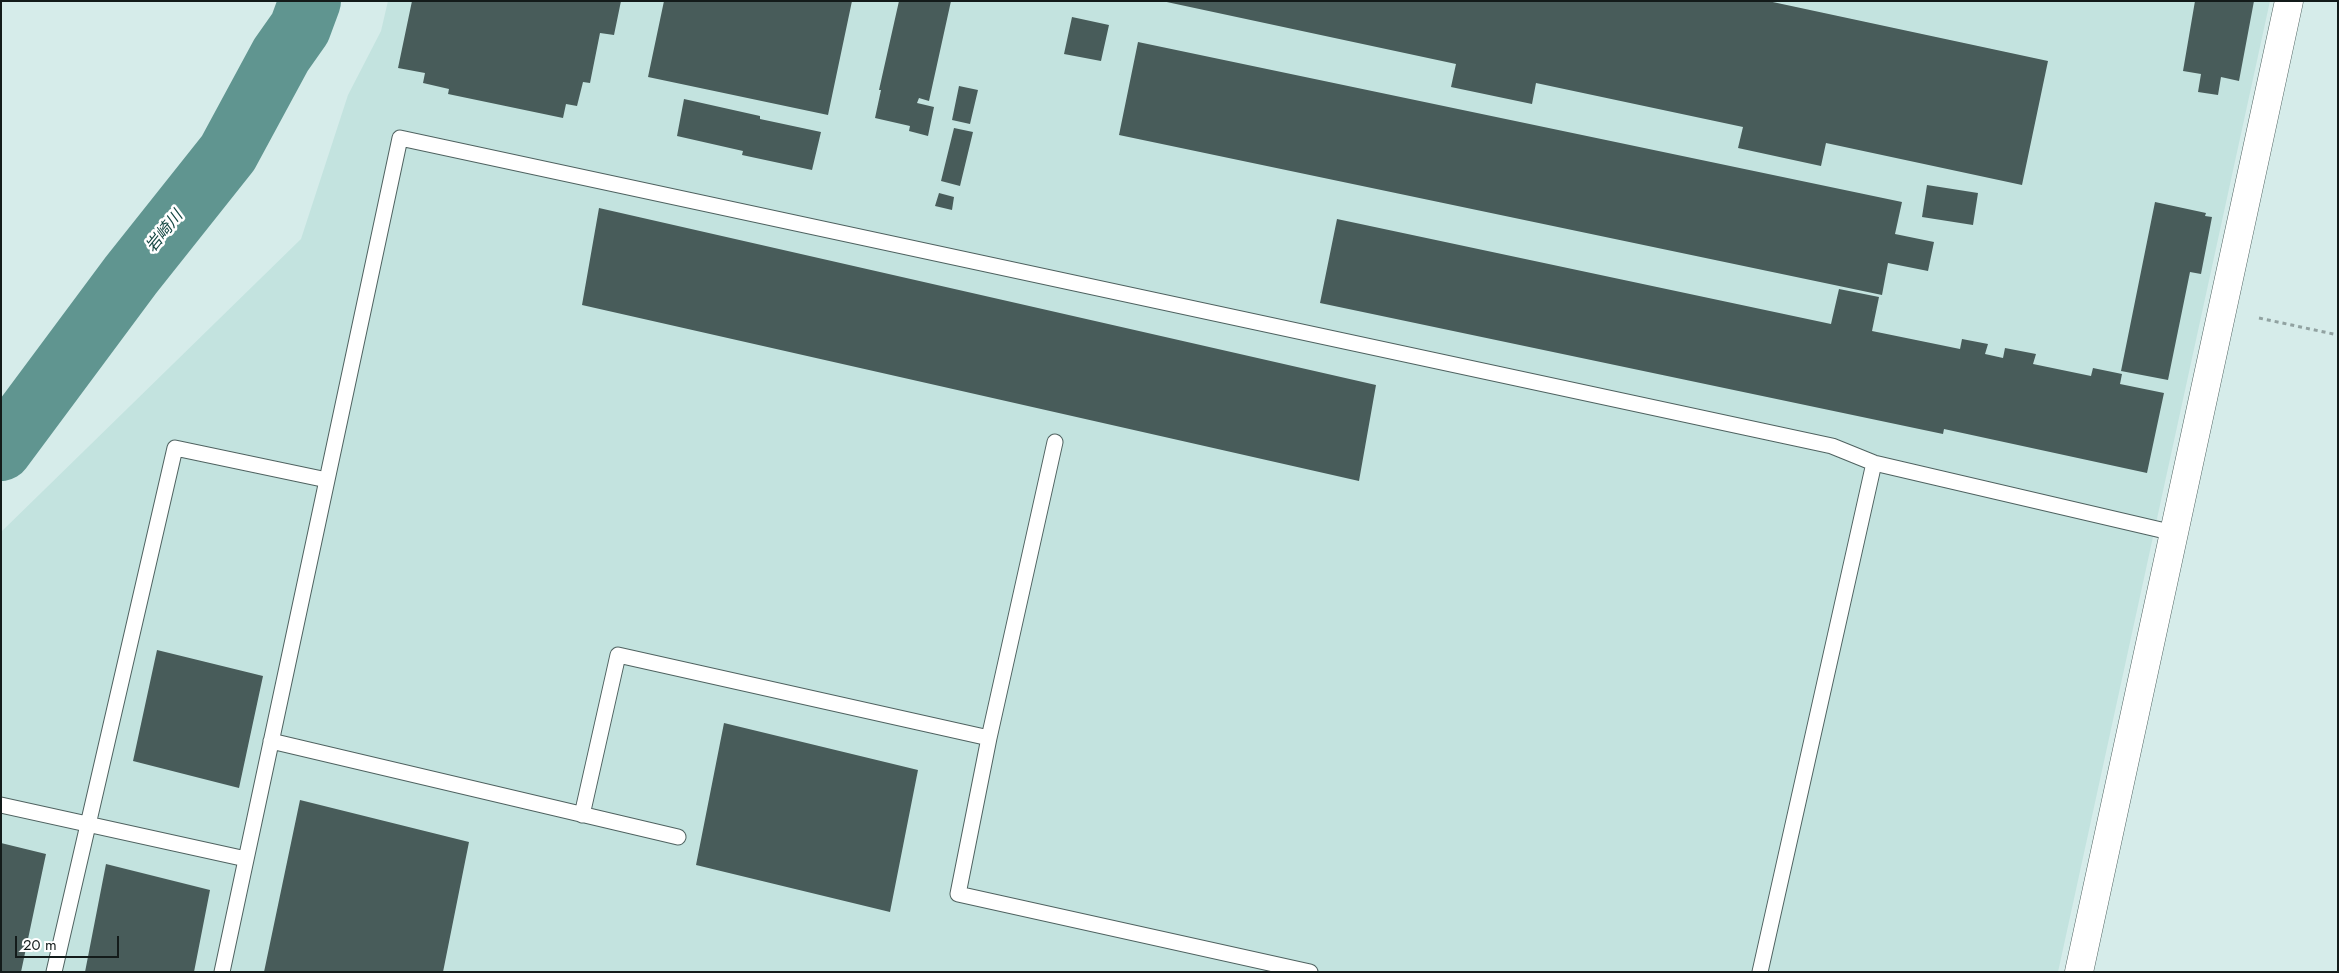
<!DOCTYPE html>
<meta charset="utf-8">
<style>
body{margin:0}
#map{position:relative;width:2339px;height:973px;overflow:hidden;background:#d6ecea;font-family:Jost,sans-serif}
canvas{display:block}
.frame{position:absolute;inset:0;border:2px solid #131b1a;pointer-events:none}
.scale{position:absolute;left:15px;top:936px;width:104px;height:22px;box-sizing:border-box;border:2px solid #131b1a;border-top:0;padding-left:6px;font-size:15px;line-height:18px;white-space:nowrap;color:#131b1a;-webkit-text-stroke:4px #fff;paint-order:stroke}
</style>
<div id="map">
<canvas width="2339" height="973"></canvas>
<div class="frame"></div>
<div class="scale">20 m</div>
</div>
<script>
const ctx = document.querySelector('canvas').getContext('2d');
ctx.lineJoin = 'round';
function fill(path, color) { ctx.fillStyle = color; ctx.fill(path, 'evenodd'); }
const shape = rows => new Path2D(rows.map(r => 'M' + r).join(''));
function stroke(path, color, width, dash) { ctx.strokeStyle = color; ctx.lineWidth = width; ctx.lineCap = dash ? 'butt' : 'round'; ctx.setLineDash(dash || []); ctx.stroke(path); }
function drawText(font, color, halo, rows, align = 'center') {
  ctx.font = font + ' Jost,"Noto Sans JP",sans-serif'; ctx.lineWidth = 5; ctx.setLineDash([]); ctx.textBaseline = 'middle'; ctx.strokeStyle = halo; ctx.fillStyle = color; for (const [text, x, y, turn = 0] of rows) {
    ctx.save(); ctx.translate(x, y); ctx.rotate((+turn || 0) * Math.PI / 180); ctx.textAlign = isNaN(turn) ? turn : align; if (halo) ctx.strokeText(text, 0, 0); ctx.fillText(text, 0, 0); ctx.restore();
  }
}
const built = shape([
 [388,1,2270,1,2058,972,1,972,1,532,301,239,348,95,381,31]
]);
const river = shape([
 [1,450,131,275,228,153,281,55,300,28,310,1]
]);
const building = shape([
 [412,1,621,1,614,35,600,33,590,83,583,82,577,106,566,104,563,118,448,94,449,89,423,83,425,73,398,68],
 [664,1,852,1,828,115,648,77],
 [899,1,951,1,929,101,919,98,917,103,934,107,928,136,909,131,910,126,875,118,881,90,879,90],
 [1162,1,1768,1,2048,61,2022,185,1826,143,1821,166,1738,148,1743,127,1536,83,1532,104,1451,87,1456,64],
 [2195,1,2254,1,2239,81,2221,77,2218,95,2198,92,2201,74,2183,71],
 [1072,17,1109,25,1101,61,1064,54],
 [1138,42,1902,202,1895,234,1934,242,1928,271,1888,263,1882,295,1119,135],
 [959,86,978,90,970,124,952,120],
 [684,99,760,116,760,119,821,132,812,170,742,155,743,151,677,136],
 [954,128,973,132,960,186,941,181],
 [1927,185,1978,193,1973,225,1922,217],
 [939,193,954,197,952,210,935,206],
 [2155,202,2206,213,2205,216,2212,217,2201,274,2190,272,2168,380,2121,371],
 [599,208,1376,385,1359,481,582,305],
 [1337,219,1831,324,1839,289,1879,297,1872,331,1960,349,1962,339,1988,344,1985,354,2003,358,2005,348,2036,354,2033,364,2091,376,2093,368,2122,374,2120,384,2164,393,2147,473,1944,429,1943,434,1320,303],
 [157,650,263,676,239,788,133,761],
 [724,723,918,770,890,912,696,865],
 [300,800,469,842,443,972,264,972],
 [1,843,46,854,21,972,1,972],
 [106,864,210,890,194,972,85,972]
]);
const path = shape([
 [2259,318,2338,335]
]);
const lane = shape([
 [1055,442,989,738,958,894,1310,972],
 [271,741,678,837],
 [1,805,246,859],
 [582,815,618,655,989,738],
 [54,972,175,448,327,480],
 [222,972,400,138,1832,446,1874,463,2174,533],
 [1760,972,1874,463]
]);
const secondary = shape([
 [2079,972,2289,1]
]);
const waterNames = [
 ["岩崎川",165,232,-51]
];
fill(built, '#c3e3df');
stroke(river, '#609590', 62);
fill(building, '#485c5a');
stroke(lane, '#4f6260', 17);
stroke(secondary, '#4f6260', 29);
stroke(path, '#91a2a1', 3, [4, 4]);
stroke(lane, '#fff', 15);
stroke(secondary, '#fff', 28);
drawText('italic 16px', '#164844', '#fff', waterNames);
</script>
